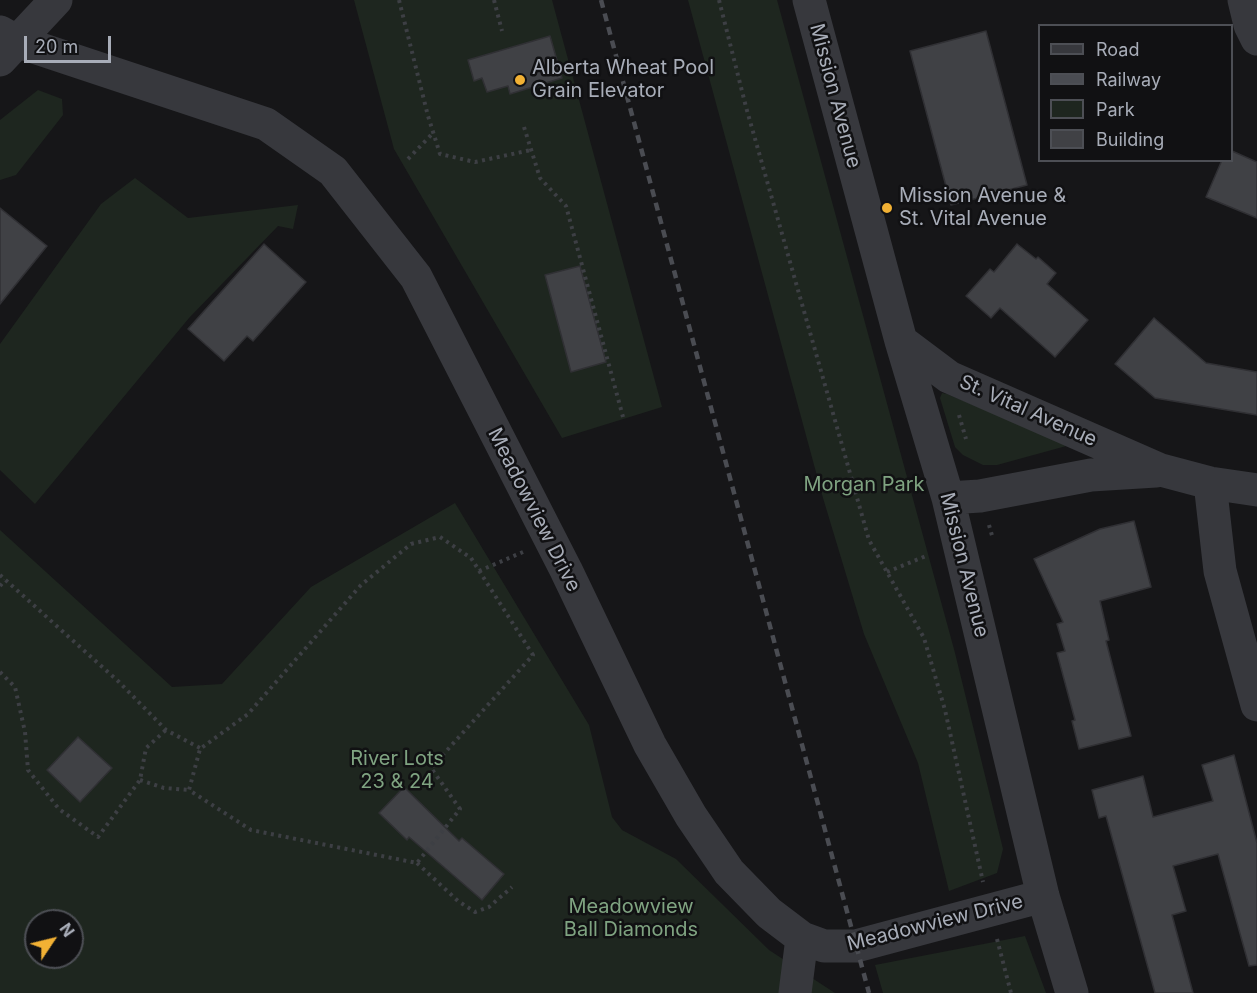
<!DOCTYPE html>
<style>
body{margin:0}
#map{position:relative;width:1257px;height:993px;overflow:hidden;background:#161618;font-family:Inter,sans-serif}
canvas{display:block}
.legend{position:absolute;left:1038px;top:24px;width:195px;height:138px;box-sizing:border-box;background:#111113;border:2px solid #4d4f55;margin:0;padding:8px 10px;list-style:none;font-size:18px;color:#a8adb8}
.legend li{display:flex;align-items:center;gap:12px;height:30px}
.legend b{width:30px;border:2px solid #4d4f55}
.north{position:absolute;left:24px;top:909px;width:60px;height:60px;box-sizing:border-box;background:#111113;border:2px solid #4d4f55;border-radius:50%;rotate:55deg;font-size:16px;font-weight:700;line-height:24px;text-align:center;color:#a8adb8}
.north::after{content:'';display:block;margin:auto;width:21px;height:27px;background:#f2b134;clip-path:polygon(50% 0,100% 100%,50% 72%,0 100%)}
.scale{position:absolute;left:24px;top:36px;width:87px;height:27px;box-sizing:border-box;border:3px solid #a8adb8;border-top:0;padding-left:8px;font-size:18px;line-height:21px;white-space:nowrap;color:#a8adb8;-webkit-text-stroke:4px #111113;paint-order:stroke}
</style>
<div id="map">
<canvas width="1257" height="993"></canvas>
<ul class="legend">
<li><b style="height:8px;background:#37383d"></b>Road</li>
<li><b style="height:8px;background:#4a4c52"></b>Railway</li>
<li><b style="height:16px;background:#1e261f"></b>Park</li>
<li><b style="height:16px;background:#404145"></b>Building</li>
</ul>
<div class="north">N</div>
<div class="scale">20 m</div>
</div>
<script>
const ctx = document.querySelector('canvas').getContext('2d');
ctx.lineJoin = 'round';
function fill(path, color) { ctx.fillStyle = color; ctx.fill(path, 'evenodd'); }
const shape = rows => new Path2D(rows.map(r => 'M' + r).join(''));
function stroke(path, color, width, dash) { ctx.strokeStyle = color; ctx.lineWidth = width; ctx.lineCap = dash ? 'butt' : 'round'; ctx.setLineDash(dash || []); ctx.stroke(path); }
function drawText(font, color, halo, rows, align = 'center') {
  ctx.font = font + ' Inter,sans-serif'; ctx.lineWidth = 5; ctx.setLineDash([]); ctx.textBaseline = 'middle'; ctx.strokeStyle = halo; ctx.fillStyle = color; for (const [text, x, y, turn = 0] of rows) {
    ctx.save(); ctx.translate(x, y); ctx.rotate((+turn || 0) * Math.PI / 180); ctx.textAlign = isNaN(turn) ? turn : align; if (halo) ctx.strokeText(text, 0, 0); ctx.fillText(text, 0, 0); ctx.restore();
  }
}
const green = shape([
 [354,0,552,0,662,407,562,438,394,149],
 [688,0,777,0,955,653,1003,849,997,873,949,891,918,763,864,634,823,498],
 [38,90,62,99,63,115,16,175,0,180,0,120],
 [135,178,188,218,298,205,293,229,278,226,189,318,35,504,0,470,0,344,101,204],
 [942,393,947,394,1070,445,997,465,983,465,963,455,955,447,940,398],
 [455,503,589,725,612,817,622,830,676,859,769,950,835,993,0,993,0,530,172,687,222,684,311,587],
 [36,921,72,921,72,957,36,957],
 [1025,936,1046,993,883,993,875,965]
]);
const building = shape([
 [986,31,1027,185,951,205,910,51,986,31],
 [550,36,562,78,510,94,508,86,487,92,482,78,474,81,468,60,550,36],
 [1232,151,1257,162,1257,218,1206,197,1222,160,1232,160,1232,151],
 [0,208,47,246,0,304,0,208],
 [264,244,306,282,253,341,247,336,224,361,188,329,264,244],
 [1017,244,1036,259,1038,257,1056,273,1047,284,1088,320,1055,357,1000,308,991,318,966,296,990,269,994,272,1017,244],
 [580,266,606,362,571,372,545,275,580,266],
 [1154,318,1206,363,1257,372,1257,415,1155,398,1115,364,1154,318],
 [1134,521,1151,587,1100,601,1109,640,1106,641,1131,736,1079,749,1072,721,1075,720,1057,653,1065,651,1057,624,1063,622,1034,559,1100,529,1134,521],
 [78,737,112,768,80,802,47,770,78,737],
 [1234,755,1257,843,1257,965,1249,966,1218,854,1173,866,1186,911,1172,915,1193,993,1155,993,1106,816,1099,818,1092,790,1143,776,1153,817,1213,801,1202,765,1234,755],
 [404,787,459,841,462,838,504,874,482,900,409,837,407,840,379,813,404,787]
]);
const path = shape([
 [399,0,428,116,440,154,475,162,531,150],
 [494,0,502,31],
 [719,0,746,107,869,540,924,638,945,710,983,882],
 [524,127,540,178,566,206,623,417],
 [408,159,433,133],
 [959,415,966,439],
 [989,525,993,539],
 [440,537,471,558,533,655,431,768,460,809,417,863,251,830,189,790,200,749,248,714,361,585,411,544,440,537],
 [479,571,523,552],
 [887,572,926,556],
 [0,575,119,682,166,730,200,748],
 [0,586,5,580],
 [0,672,15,687,25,732,28,770,59,809,98,837,140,780,146,748,166,730],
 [140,780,164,788,189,790],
 [417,863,458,901,475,912,489,907,512,887],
 [997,939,1011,993]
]);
const minor = shape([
 [809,0,901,341,948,498,1043,896,1072,993],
 [1244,0,1250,25,1257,39],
 [0,32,16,41,266,124,333,171,416,277,566,570,650,745,691,816,729,872,769,913,802,938,824,946,856,946,1043,896],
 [0,60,56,0],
 [901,341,949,377,1161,470,1210,483,1257,490],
 [1210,483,1220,571,1257,705],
 [948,498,980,496,1091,475,1156,471],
 [795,993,802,938]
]);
const rail = shape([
 [601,0,869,993]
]);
const markers = [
 [520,80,6,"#f2b134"],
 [887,208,6,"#f2b134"]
];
const poiNames = [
 ["Alberta Wheat Pool",532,68],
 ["Grain Elevator",532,91],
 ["Mission Avenue &",899,196],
 ["St. Vital Avenue",899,219]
];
const streetNames = [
 ["Mission Avenue",835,96,75],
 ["St. Vital Avenue",1028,411,24],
 ["Meadowview Drive",534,510,63],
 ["Mission Avenue",964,565,76],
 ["Meadowview Drive",935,923,-14]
];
const parkNames = [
 ["Morgan Park",864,485],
 ["River Lots",397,759],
 ["23 & 24",397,782],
 ["Meadowview",631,907],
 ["Ball Diamonds",631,930]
];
fill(green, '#1e261f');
fill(building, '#404145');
stroke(building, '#303034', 1.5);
stroke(path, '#3d3f44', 4, [3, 4.5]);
stroke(minor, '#37383d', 33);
stroke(rail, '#4a4c52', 4.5, [8, 6]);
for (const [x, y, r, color] of markers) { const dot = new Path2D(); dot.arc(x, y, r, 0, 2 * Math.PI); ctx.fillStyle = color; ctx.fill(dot); stroke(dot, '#111113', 2); }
drawText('20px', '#a8adb8', '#111113', poiNames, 'left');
drawText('20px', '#a8adb8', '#111113', streetNames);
drawText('20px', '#7fa381', '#111113', parkNames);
</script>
